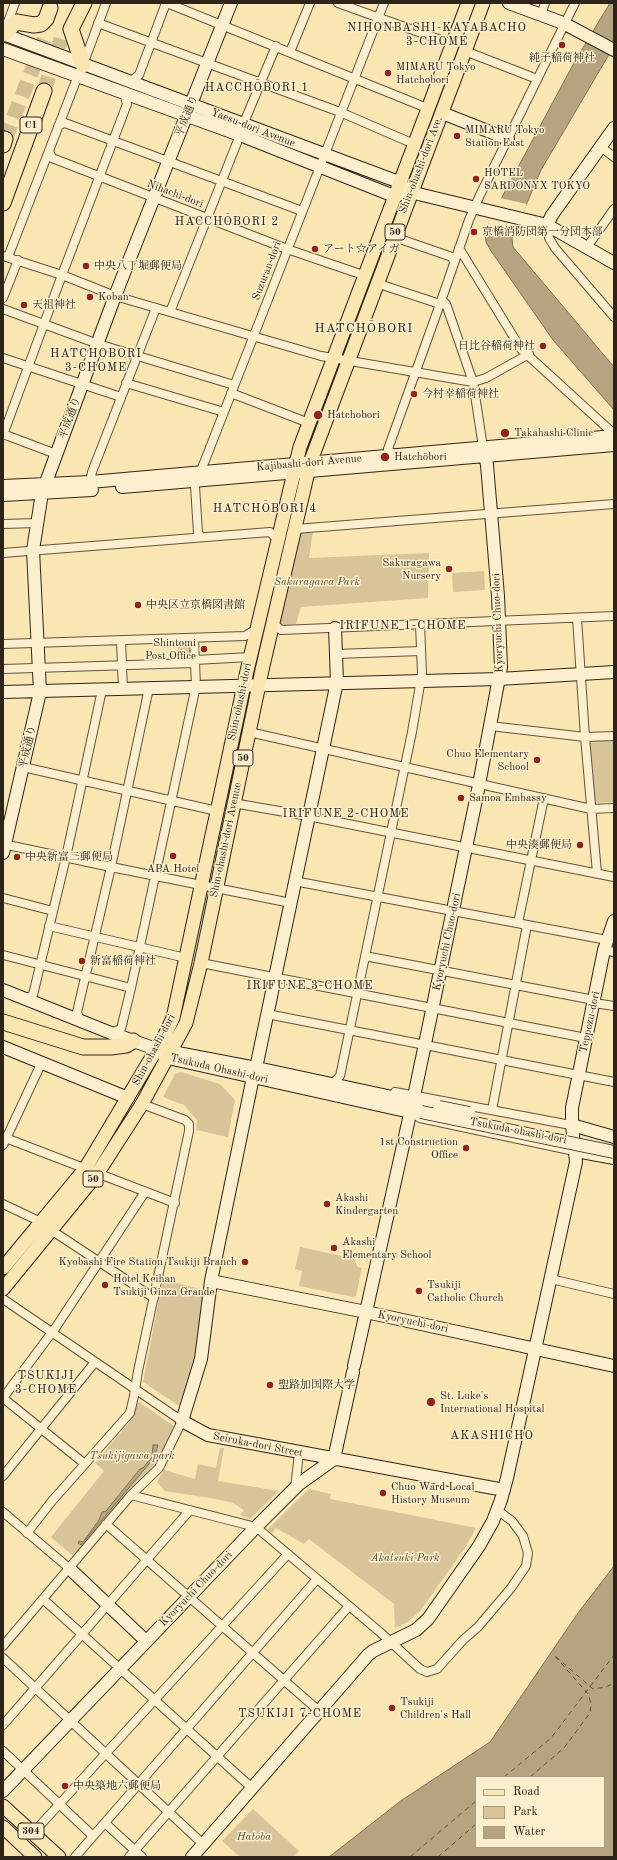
<!DOCTYPE html>
<meta charset="utf-8">
<style>
body{margin:0}
#map{position:relative;width:617px;height:1860px;overflow:hidden;background:#fae6b3;font-family:"Old Standard TT",serif}
canvas{display:block}
.frame{position:absolute;inset:0;border:4px solid #2f241a;pointer-events:none}
.legend{position:absolute;left:475px;top:1776px;width:130px;height:72px;box-sizing:border-box;background:#fcefce;border:1px solid #aa9e86;margin:0;padding:5px 7px;list-style:none;font-size:12px;color:#2f241a}
.legend li{display:flex;align-items:center;gap:8px;height:20px}
.legend b{width:20px;border:1px solid #aa9e86}
</style>
<div id="map">
<canvas width="617" height="1860"></canvas>
<div class="frame"></div>
<ul class="legend">
<li><b style="height:5px;background:#fae6b3"></b>Road</li>
<li><b style="height:11px;background:#d7c599"></b>Park</li>
<li><b style="height:11px;background:#b5a47f"></b>Water</li>
</ul>
</div>
<script>
const ctx = document.querySelector('canvas').getContext('2d');
ctx.lineJoin = 'round';
function fill(path, color) { ctx.fillStyle = color; ctx.fill(path, 'evenodd'); }
const shape = rows => new Path2D(rows.map(r => 'M' + r).join(''));
function stroke(path, color, width, dash) { ctx.strokeStyle = color; ctx.lineWidth = width; ctx.lineCap = dash ? 'butt' : 'round'; ctx.setLineDash(dash || []); ctx.stroke(path); }
function drawText(font, color, halo, rows, align = 'center') {
  ctx.font = font + ' "Old Standard TT","Noto Serif JP",serif'; ctx.lineWidth = 3; ctx.setLineDash([]); ctx.textBaseline = 'middle'; ctx.strokeStyle = halo; ctx.fillStyle = color; for (const [text, x, y, turn = 0] of rows) {
    ctx.save(); ctx.translate(x, y); ctx.rotate((+turn || 0) * Math.PI / 180); ctx.textAlign = isNaN(turn) ? turn : align; if (halo) ctx.strokeText(text, 0, 0); ctx.fillText(text, 0, 0); ctx.restore();
  }
}
const green = shape([
 [313,531,309,558,429,553,428,598,301,607,296,624,280,626,278,623,298,532],
 [484,571,485,590,453,592,452,573],
 [190,643,191,661,179,662,178,644],
 [614,739,614,802,595,803,589,740],
 [181,1072,220,1084,235,1100,228,1137,196,1130,197,1120,184,1105,163,1097,175,1074],
 [300,1247,356,1259,355,1262,358,1267,362,1268,356,1296,353,1297,299,1286,302,1271,295,1269],
 [163,1279,203,1290,195,1360,179,1406,143,1382],
 [139,1402,174,1426,164,1450,150,1471,73,1556,51,1537,104,1471,95,1463,133,1418,135,1407],
 [220,1448,224,1448,218,1481,279,1491,250,1519,240,1515,244,1510,233,1503,216,1499,165,1491,157,1482,164,1470,195,1479,198,1464,216,1468],
 [309,1489,331,1494,330,1499,476,1528,465,1548,420,1611,408,1622,395,1628,394,1604,309,1539,304,1544,276,1528,272,1533,267,1530],
 [253,1809,299,1851,294,1857,240,1857,222,1841]
]);
const water = shape([
 [610,3,614,3,614,46,541,170,512,238,513,247,614,367,614,410,553,340,491,251,486,242,485,234,487,227,501,199,575,61,610,3],
 [153,1445,158,1445,154,1458,81,1545,78,1543,79,1541,83,1542,99,1520,102,1512,106,1511,140,1469,143,1468,152,1457,153,1445],
 [614,1566,614,1857,329,1857,402,1800,490,1742,578,1613,614,1566],
 [476,1777,604,1777,604,1847,476,1847,476,1777]
]);
const pier = shape([
 [500,198,527,204,515,232,487,226]
]);
const ferry = shape([
 [504,1777,551,1738,614,1655],
 [530,1777,564,1748,590,1713,591,1706,589,1695,554,1655,593,1689,606,1687,614,1683],
 [410,1857,476,1801],
 [438,1857,476,1824]
]);
const highwayTunnel = shape([
 [44,91,61,39],
 [5,139,46,35]
]);
const street = shape([
 [167,3,427,108],
 [338,3,452,44],
 [541,15,545,3],
 [98,23,340,112,414,144],
 [6,27,15,3],
 [465,51,537,79],
 [290,52,310,3],
 [84,62,106,3],
 [130,82,139,75,166,3],
 [59,125,65,123,302,211],
 [243,125,276,46],
 [601,147,614,157],
 [49,151,52,158,287,249,366,276],
 [547,225,549,238,555,248,614,317],
 [394,237,452,257,454,262],
 [587,247,614,209],
 [459,248,521,349,614,434],
 [3,256,62,275,115,296,321,356,473,382,486,378,529,354],
 [8,257,79,73],
 [376,283,440,304,388,449,393,455],
 [3,298,18,260],
 [442,300,446,304,473,382,483,447],
 [440,304,469,220,480,195,575,3],
 [3,309,98,344,234,385],
 [170,312,240,135],
 [3,358,121,397],
 [126,383,224,412],
 [231,393,309,423],
 [3,434,56,454],
 [3,435,62,275,127,104,124,93],
 [90,482,92,472,156,308],
 [3,524,37,523],
 [295,529,614,504],
 [201,537,198,533,195,486,384,3],
 [3,553,270,532,278,540],
 [577,618,585,737,597,873],
 [273,623,281,630,614,616],
 [121,641,123,689],
 [3,644,245,636,256,629],
 [336,654,421,651],
 [195,660,250,657],
 [3,669,195,663],
 [490,726,585,737,614,736],
 [249,732,591,809,614,808],
 [23,767,217,811],
 [233,803,308,816,614,877],
 [3,844,111,867,291,903],
 [294,881,607,940],
 [3,898,53,911],
 [518,923,544,798],
 [49,926,186,958],
 [604,950,614,952],
 [3,955,131,988],
 [365,956,594,1000],
 [201,963,586,1038],
 [26,999,33,995,66,857,102,690],
 [594,1003,614,1006],
 [267,1014,614,1082],
 [80,1020,77,1012,111,867,149,688],
 [111,1033,121,1029,131,988,196,686,194,638],
 [333,1083,340,1076,412,732,422,673,420,624],
 [395,1092,576,1126],
 [492,1110,527,925],
 [410,1112,420,1118,579,1152],
 [3,1137,175,1203],
 [3,1145,42,1062],
 [3,1204,41,1222],
 [51,1230,154,1298],
 [551,1279,614,1294],
 [3,1299,182,1421,159,1468,131,1495,3,1646],
 [3,1398,56,1327,145,1192],
 [3,1398,85,1464],
 [3,1476,95,1362],
 [295,1488,299,1453],
 [131,1495,256,1527,381,1633,420,1669,427,1672,437,1669,463,1640,478,1627,511,1588,526,1566,528,1553,523,1536,512,1521,497,1510],
 [3,1512,69,1568],
 [106,1524,319,1711],
 [27,1533,52,1501,130,1413,134,1396,138,1371,189,1131,189,1124,185,1120,142,1104],
 [43,1599,252,1788],
 [3,1658,203,1844],
 [3,1725,190,1510],
 [3,1751,93,1836],
 [105,1823,142,1857],
 [33,1833,288,1554],
 [75,1857,317,1579],
 [129,1857,349,1606]
]);
const secondary = shape([
 [509,3,563,23,614,50],
 [3,34,399,182,406,189],
 [3,49,240,135,394,196,410,192,547,225,614,263],
 [442,113,508,139],
 [547,225,552,215,614,128],
 [3,486,90,482,614,436],
 [122,487,614,445],
 [3,495,92,490],
 [3,692,499,679,614,672],
 [3,853,40,692,33,550,42,493,115,296,231,3],
 [3,990,111,1033,156,1049,168,1058,410,1112,418,1112],
 [3,1047,128,1098],
 [162,1050,256,1068,439,1107],
 [256,1068,337,682,335,628],
 [253,1077,211,1281,201,1359,182,1421,208,1435,504,1490],
 [572,1125,614,1137],
 [576,1151,614,1158],
 [211,1281,366,1312,614,1366],
 [354,1366,416,1087,478,790,501,667,498,596,487,465,483,447],
 [69,1568,146,1641],
 [3,1791,256,1527,299,1484,334,1459,353,1372],
 [192,1857,368,1655,373,1651,416,1630,428,1619,479,1546,493,1521,501,1500,507,1478,576,1162,572,1125,572,1108,604,950,614,921]
]);
const primary = shape([
 [3,1268,85,1169,165,1035,173,1018,247,671,300,447,468,3],
 [3,1289,97,1174,142,1104,186,1023,201,963,262,670,310,463,483,3],
 [3,1806,59,1857],
 [3,1827,35,1857]
]);
const highway = shape([
 [4,34,16,22,34,25,41,24,46,19,50,8],
 [83,65,71,29,84,3],
 [3,145,5,139],
 [3,203,44,91],
 [3,1022,83,1047,111,1047,126,1045,133,1041]
]);
const secondaryBridge = shape([
 [439,1107,469,1113],
 [421,1112,614,1152]
]);
const markers = [
 [562,45,4,"#8f2418"],
 [388,73,4,"#8f2418"],
 [457,136,4,"#8f2418"],
 [476,179,4,"#8f2418"],
 [474,232,4,"#8f2418"],
 [315,249,4,"#8f2418"],
 [86,266,4,"#8f2418"],
 [90,297,4,"#8f2418"],
 [24,305,4,"#8f2418"],
 [543,346,4,"#8f2418"],
 [414,394,4,"#8f2418"],
 [318,415,5,"#8f2418"],
 [505,433,5,"#8f2418"],
 [385,457,5,"#8f2418"],
 [449,569,4,"#8f2418"],
 [138,605,4,"#8f2418"],
 [204,649,4,"#8f2418"],
 [537,760,4,"#8f2418"],
 [461,798,4,"#8f2418"],
 [580,845,4,"#8f2418"],
 [173,856,4,"#8f2418"],
 [17,857,4,"#8f2418"],
 [82,961,4,"#8f2418"],
 [466,1148,4,"#8f2418"],
 [327,1204,4,"#8f2418"],
 [334,1248,4,"#8f2418"],
 [245,1262,4,"#8f2418"],
 [105,1285,4,"#8f2418"],
 [419,1291,4,"#8f2418"],
 [270,1385,4,"#8f2418"],
 [431,1402,5,"#8f2418"],
 [383,1493,4,"#8f2418"],
 [392,1708,4,"#8f2418"],
 [65,1786,4,"#8f2418"]
];
const shields = [
 [31,125,22],
 [395,232,20],
 [243,758,20],
 [93,1179,20],
 [31,1831,26]
];
const shieldNames = [
 ["C1",31,125],
 ["50",395,232],
 ["50",243,758],
 ["50",93,1179],
 ["304",31,1831]
];
const poiNames = [
 ["純子稲荷神社",562,58,"center"],
 ["MIMARU Tokyo",396,67],
 ["Hatchobori",396,80],
 ["MIMARU Tokyo",465,130],
 ["Station East",465,143],
 ["HOTEL",484,173],
 ["SARDONYX TOKYO",484,186],
 ["京橋消防団第一分団本部",482,232],
 ["アート☆アイガ",323,249],
 ["中央八丁堀郵便局",94,266],
 ["Koban",98,297],
 ["天祖神社",32,305],
 ["日比谷稲荷神社",535,346,"right"],
 ["今村幸稲荷神社",422,394],
 ["Hatchobori",327,415],
 ["Takahashi Clinic",514,433],
 ["Hatchōbori",394,457],
 ["Sakuragawa",441,563,"right"],
 ["Nursery",441,576,"right"],
 ["中央区立京橋図書館",146,605],
 ["Shintomi",196,643,"right"],
 ["Post Office",196,656,"right"],
 ["Chuo Elementary",529,754,"right"],
 ["School",529,767,"right"],
 ["Samoa Embassy",469,798],
 ["中央湊郵便局",572,845,"right"],
 ["中央新富二郵便局",25,857],
 ["APA Hotel",173,869,"center"],
 ["新富稲荷神社",90,961],
 ["1st Construction",458,1142,"right"],
 ["Office",458,1155,"right"],
 ["Akashi",335,1198],
 ["Kindergarten",335,1211],
 ["Akashi",342,1242],
 ["Elementary School",342,1255],
 ["Kyobashi Fire Station Tsukiji Branch",237,1262,"right"],
 ["Hotel Keihan",113,1279],
 ["Tsukiji Ginza Grande",113,1292],
 ["Tsukiji",427,1285],
 ["Catholic Church",427,1298],
 ["聖路加国際大学",278,1385],
 ["St. Luke's",440,1396],
 ["International Hospital",440,1409],
 ["Chuo Ward Local",391,1487],
 ["History Museum",391,1500],
 ["Tsukiji",400,1702],
 ["Children's Hall",400,1715],
 ["中央築地六郵便局",73,1786]
];
const streetNames = [
 ["平成通り",187,116,-68],
 ["Yaesu-dori Avenue",253,128,21],
 ["Shin-ohashi-dori Ave.",421,165,-69],
 ["Nihachi-dori",175,194,21],
 ["Suzuran-dori",267,271,-69],
 ["平成通り",70,418,-70],
 ["Kajibashi-dori Avenue",309,463,-5],
 ["Kyoryuchi Chuo-dori",498,623,-92],
 ["Shin-ohashi-dori",240,702,-78],
 ["平成通り",28,747,-77],
 ["Shin-ohashi-dori Avenue",226,840,-78],
 ["Kyoryuchi Chuo-dori",447,942,-78],
 ["Teppozu-dori",590,1022,-78],
 ["Shin-ohashi-dori",154,1050,-62],
 ["Tsukuda Ohashi-dori",219,1069,13],
 ["Tsukuda-ohashi-dori",518,1131,11],
 ["Kyoryuchi-dori",413,1322,12],
 ["Seiruka-dori Street",258,1445,11],
 ["Kyoryuchi Chuo-dori",196,1589,-46]
];
const parkNames = [
 ["Sakuragawa Park",317,582],
 ["Tsukijigawa park",132,1456],
 ["Akatsuki Park",405,1558],
 ["Hatoba",254,1837]
];
const neighbourhoodNames = [
 ["NIHONBASHI-KAYABACHO",437,28],
 ["3-CHOME",437,42],
 ["HACCHŌBORI 1",257,88],
 ["HACCHŌBORI 2",227,222],
 ["HATCHOBORI",96,354],
 ["3-CHOME",96,368],
 ["HATCHŌBORI 4",265,509],
 ["IRIFUNE 1-CHOME",403,626],
 ["IRIFUNE 2-CHOME",346,814],
 ["IRIFUNE 3-CHOME",310,986],
 ["TSUKIJI",46,1376],
 ["3-CHOME",46,1390],
 ["AKASHICHO",492,1436],
 ["TSUKIJI 7-CHOME",300,1714]
];
const quarterNames = [
 ["HATCHŌBORI",364,329]
];
fill(green, '#d7c599');
fill(water, '#b5a47f');
stroke(water, '#7f7157', 1);
fill(pier, '#fae6b3');
stroke(ferry, '#5e513d', 1, [5, 4]);
stroke(highwayTunnel, '#d1bf94', 15, [15, 8]);
stroke(street, '#625440', 10);
stroke(secondary, '#2f241a', 14);
stroke(primary, '#2f241a', 15);
stroke(highway, '#2f241a', 17);
stroke(street, '#fcefce', 8);
stroke(secondary, '#fcefce', 12);
stroke(primary, '#fae6b3', 13);
stroke(highway, '#fae6b3', 15);
stroke(secondaryBridge, '#2f241a', 14, []);
stroke(secondaryBridge, '#fcefce', 12);
for (const [x, y, r, color] of markers) { const dot = new Path2D(); dot.arc(x, y, r, 0, 2 * Math.PI); ctx.fillStyle = color; ctx.fill(dot); stroke(dot, '#fcefce', 1.5); }
for (const [x, y, w] of shields) { const box = new Path2D(); box.roundRect(x - w / 2, y - 8, w, 16, 3); ctx.fillStyle = '#fcefce'; ctx.fill(box); stroke(box, '#2f241a', 1); }
drawText('bold 10px', '#2f241a', null, shieldNames);
drawText('11px', '#2f241a', '#fcefce', poiNames, 'left');
drawText('11px', '#2f241a', '#fcefce', streetNames);
drawText('italic 11px', '#594c3a', '#fcefce', parkNames);
ctx.letterSpacing = '1px';
drawText('12px', '#2f241a', '#fcefce', neighbourhoodNames);
ctx.letterSpacing = '0px';
ctx.letterSpacing = '1px';
drawText('13px', '#2f241a', '#fcefce', quarterNames);
ctx.letterSpacing = '0px';
</script>
